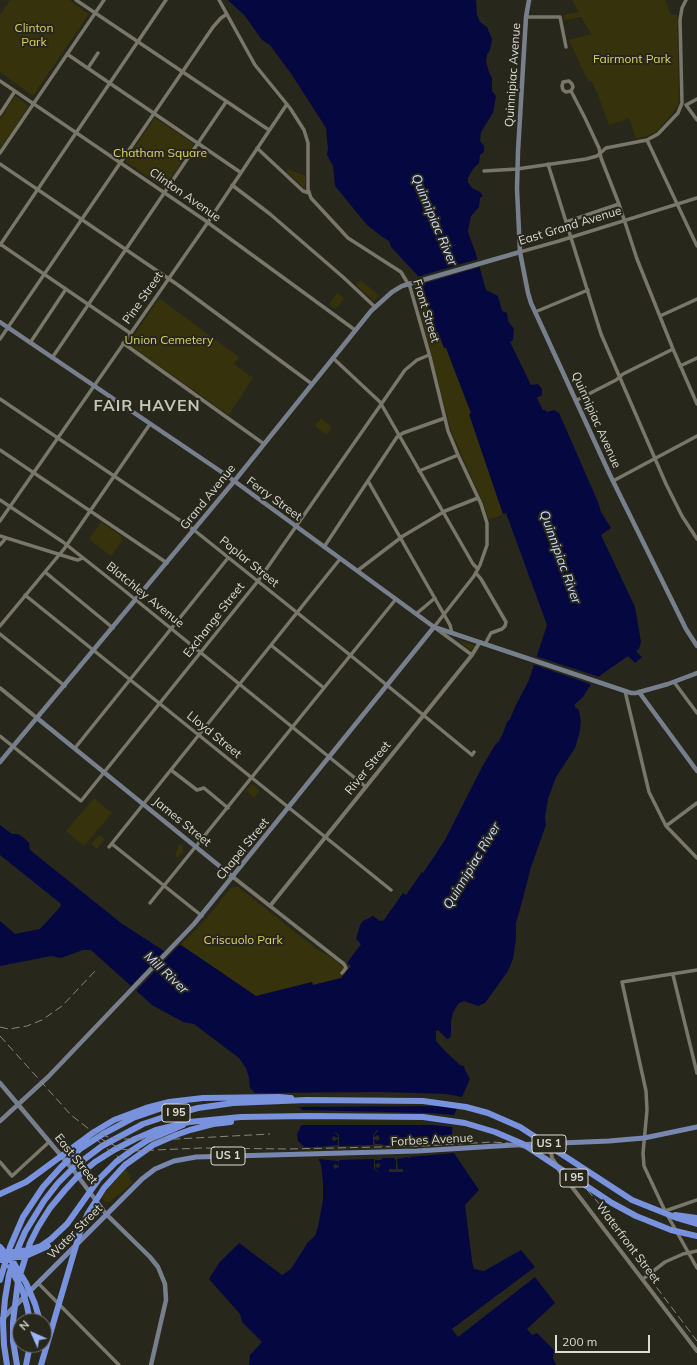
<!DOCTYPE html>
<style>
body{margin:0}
#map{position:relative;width:697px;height:1365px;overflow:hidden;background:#28271c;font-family:Mulish,sans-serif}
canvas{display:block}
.north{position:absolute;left:12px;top:1313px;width:40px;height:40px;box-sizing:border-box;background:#28271c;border:1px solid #706f66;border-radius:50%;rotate:315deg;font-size:11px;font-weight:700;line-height:16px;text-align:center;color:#dcdbd4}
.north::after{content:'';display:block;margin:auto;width:14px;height:18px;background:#9bb5fd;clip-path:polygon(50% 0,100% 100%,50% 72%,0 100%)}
.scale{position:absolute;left:555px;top:1335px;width:95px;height:18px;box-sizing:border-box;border:2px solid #dcdbd4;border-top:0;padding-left:5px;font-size:12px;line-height:14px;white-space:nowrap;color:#dcdbd4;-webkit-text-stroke:3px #28271c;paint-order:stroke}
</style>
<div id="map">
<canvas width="697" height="1365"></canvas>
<div class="north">N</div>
<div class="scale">200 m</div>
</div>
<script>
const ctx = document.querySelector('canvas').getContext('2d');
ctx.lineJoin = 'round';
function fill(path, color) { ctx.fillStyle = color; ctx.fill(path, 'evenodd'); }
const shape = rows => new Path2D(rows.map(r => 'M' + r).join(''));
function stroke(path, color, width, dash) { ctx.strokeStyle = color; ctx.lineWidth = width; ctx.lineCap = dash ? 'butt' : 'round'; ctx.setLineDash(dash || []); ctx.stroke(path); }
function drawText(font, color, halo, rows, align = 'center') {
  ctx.font = font + ' Mulish,sans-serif'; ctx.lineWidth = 4; ctx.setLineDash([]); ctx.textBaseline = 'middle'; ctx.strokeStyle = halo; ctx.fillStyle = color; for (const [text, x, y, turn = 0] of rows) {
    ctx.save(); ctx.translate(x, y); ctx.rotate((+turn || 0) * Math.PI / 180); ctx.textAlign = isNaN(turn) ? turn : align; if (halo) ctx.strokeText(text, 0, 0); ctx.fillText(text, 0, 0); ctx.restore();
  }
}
const green = shape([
 [10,0,69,0,89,14,33,96,0,72,0,15],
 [572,0,665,0,671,15,677,14,679,100,678,105,673,113,655,133,636,139,629,118,609,125,597,93,592,82,588,81,569,40,591,34,581,17,564,20,563,15,579,12],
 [15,96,29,106,0,149,0,119],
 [155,118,194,144,164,188,125,161],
 [288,169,305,176,305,189,287,172],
 [360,280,369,287,379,296,374,301,356,285],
 [337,293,344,298,336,309,329,304],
 [159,298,239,357,234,364,253,378,229,415,128,344],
 [425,299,434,332,438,332,444,348,446,347,471,413,469,414,503,514,494,518,488,519,486,510,451,431,417,300],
 [321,418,332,427,327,434,325,434,315,426],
 [101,522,120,535,122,539,122,541,111,556,91,541,90,538],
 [458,640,474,645,475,647,471,650],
 [252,784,260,790,254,798,246,791],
 [94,798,112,813,84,846,66,831],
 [99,835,105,839,97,849,91,844],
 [183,844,183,852,177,858,175,853,178,849,178,845],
 [234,887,238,887,319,951,328,955,347,970,341,978,313,985,312,982,256,996,181,945,205,920,230,889],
 [125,1169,130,1175,129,1180,133,1182,118,1196,117,1195,110,1202,105,1202,101,1198]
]);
const water = shape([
 [228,0,476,0,477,15,480,22,487,27,492,39,490,50,487,55,486,62,489,72,492,78,492,91,496,96,493,113,481,132,480,141,484,146,484,152,480,155,479,163,473,169,468,178,468,182,472,188,480,192,483,196,480,198,479,207,471,216,468,231,469,235,476,254,486,290,498,296,502,311,507,313,508,321,514,329,513,340,510,342,531,385,538,384,542,389,542,395,537,398,543,410,545,410,547,412,554,410,559,413,598,502,601,512,611,528,601,535,635,607,641,642,639,649,636,651,642,657,635,663,628,656,598,677,596,676,583,697,575,704,575,707,579,710,581,722,579,735,575,748,556,777,548,799,545,818,546,825,531,867,523,898,516,923,516,939,513,959,508,971,485,1003,478,1006,464,1001,458,1004,453,1013,451,1021,451,1034,450,1038,447,1039,438,1030,436,1031,436,1041,445,1051,460,1065,464,1066,465,1070,470,1079,454,1115,451,1142,454,1149,454,1153,479,1190,465,1205,472,1261,474,1269,484,1271,521,1250,535,1267,452,1329,458,1337,535,1277,555,1303,527,1329,532,1335,537,1333,554,1350,553,1358,556,1365,249,1365,250,1355,262,1342,242,1322,240,1314,209,1279,219,1263,239,1243,282,1275,291,1269,308,1242,315,1236,318,1227,323,1200,323,1182,321,1164,315,1153,304,1147,298,1141,297,1134,303,1122,304,1114,301,1108,258,1096,250,1088,249,1078,246,1068,239,1058,194,1024,183,1022,152,1005,91,950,83,950,61,958,51,956,0,966,0,921,15,934,40,929,61,906,60,903,0,855,0,825,12,834,18,834,24,838,29,843,30,850,121,923,164,951,181,945,256,996,312,982,313,985,341,978,351,966,347,963,361,944,356,939,360,925,363,921,373,916,380,921,384,920,403,893,406,895,422,872,423,873,445,840,482,767,495,745,499,741,504,731,507,722,510,719,515,707,529,680,547,625,506,513,503,514,469,414,471,413,446,348,444,348,438,332,434,333,419,277,391,247,389,241,381,236,367,225,335,186,333,166,327,155,328,149,326,128,292,75,270,45,262,40,245,16]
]);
const pier = shape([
 [478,259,480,267,419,285,417,277],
 [535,656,596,676,593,685,532,664],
 [179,943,180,944,135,992,130,987,167,948],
 [379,1092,446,1094,462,1097,457,1108,440,1106,290,1107,257,1097,252,1093],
 [300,1110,429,1113,454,1115,453,1127,432,1125,299,1125,301,1121,302,1114],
 [377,1130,378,1131,374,1135,374,1137,378,1135,380,1139,377,1141,374,1139,375,1144,382,1144,383,1145,393,1145,393,1143,395,1143,396,1145,407,1145,408,1143,410,1145,454,1143,454,1153,410,1157,410,1159,408,1157,397,1159,398,1169,403,1169,403,1172,389,1172,389,1169,396,1169,396,1160,394,1158,382,1158,381,1160,375,1160,375,1165,378,1163,381,1165,378,1168,375,1166,375,1169,379,1172,379,1173,374,1169,374,1159,339,1160,339,1170,334,1174,339,1170,339,1167,335,1169,333,1166,335,1164,339,1166,338,1161,319,1159,319,1161,317,1161,314,1155,302,1147,303,1146,304,1147,317,1147,317,1145,319,1147,338,1145,338,1139,334,1141,332,1139,333,1136,338,1138,338,1136,333,1131,339,1135,339,1146,373,1145,373,1135]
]);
const minor = shape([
 [76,0,269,130],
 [219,0,255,65,290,108,304,130,308,143,308,189,311,198,348,238,401,272,410,287,430,357,448,431,458,455,481,504,487,523,487,545,480,565,474,576,434,627,472,655],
 [526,17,560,17,566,47],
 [67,54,240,172],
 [88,68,98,53],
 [0,81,203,219,355,330],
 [571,91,566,92,563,90,562,86,563,82,569,81,572,84,573,87,571,91,585,118,599,148,601,158,619,204,637,259,673,349,697,404],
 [686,105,697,120],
 [686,105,697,99],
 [0,114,15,91],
 [647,140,697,246],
 [257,148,303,191,309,193],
 [0,153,104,0],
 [0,164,178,285,312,384],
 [548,164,601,334,666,484,682,516,697,539],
 [484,171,517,169,586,159,597,156,606,148,647,140,658,134,678,113,682,103,680,20,682,8,686,0],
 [232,185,270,214,343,277,375,307],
 [566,222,619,204],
 [0,244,130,333],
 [0,245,166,0],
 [520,252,559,241,697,198],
 [535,312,588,290],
 [660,316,697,299],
 [0,339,213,27,221,18,227,14],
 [30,343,66,289],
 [123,343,264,444],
 [52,358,226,102],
 [333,358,380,402,473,564,478,569],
 [680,366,697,358],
 [0,399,194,530,355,659,472,755,474,752],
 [577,400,616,380,623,374,673,349],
 [0,450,167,563],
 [419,471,458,455],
 [368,481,450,625,452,633],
 [613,481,697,436],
 [0,500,63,542,120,587,366,787],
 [0,521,204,228,287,104],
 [0,536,74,559,78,560,83,558],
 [0,545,5,539],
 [324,547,397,437,403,433,445,418],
 [357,571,403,536,445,511,478,498],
 [45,572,113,628],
 [476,573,481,579,506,622,505,626,502,629,491,633,485,644],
 [25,595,391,890],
 [416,614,435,598],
 [0,626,64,549,150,424],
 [0,634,65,686],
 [272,646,324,688],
 [674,682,697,713],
 [625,691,649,792,666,826,697,858],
 [0,736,81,801,258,581,405,370,417,360,429,355],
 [75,748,228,558],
 [171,770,197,790,204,788,228,808],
 [666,826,697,803],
 [112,844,202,916],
 [109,847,340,559],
 [150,903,396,599],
 [270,906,344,964,346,968,342,973],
 [697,970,622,982,646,1091,647,1110,643,1153,644,1166,665,1211,697,1268],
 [673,975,697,1073],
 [0,1162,12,1176,49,1142],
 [665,1211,697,1200],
 [643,1279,665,1262,683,1254,697,1251],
 [38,1283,119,1365]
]);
const tertiary = shape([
 [0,688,37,718],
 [233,877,270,906,472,655,480,642],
 [550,1146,552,1158,556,1164],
 [559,1170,697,1351]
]);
const secondary = shape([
 [529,0,526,17,518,151,517,189,520,252,528,293,531,303,610,475,686,629,697,646],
 [0,322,226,475,434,627,631,693,636,693,668,684,697,673],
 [639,692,697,771],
 [37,718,233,877],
 [0,762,236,479,371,311,392,292,402,286,520,252],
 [0,1083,74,1171,106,1214,150,1257,158,1267,165,1284,166,1300,151,1365],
 [0,1121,48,1077,194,924,434,627]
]);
const primary = shape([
 [0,1321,142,1179,155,1169,174,1161,196,1157,417,1151,514,1145,609,1141,644,1138,697,1127]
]);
const motorway = shape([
 [0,1194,26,1182,94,1132,114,1120,146,1108,169,1102,203,1098,279,1097,291,1098],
 [675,1215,697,1218],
 [0,1247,15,1265,26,1283,35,1304,40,1321],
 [0,1254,28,1250,41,1246,51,1239,67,1224,99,1179,116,1162,131,1151,148,1140,183,1125],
 [0,1260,28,1255,48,1246],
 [10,1267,23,1292,27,1306,30,1321],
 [0,1280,10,1247,23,1217,43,1187,61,1167,80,1149,103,1134,133,1118,162,1108],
 [7,1365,4,1345,3,1322,5,1299,9,1275,16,1253,25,1232,44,1201,58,1183,74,1167,102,1146,143,1124,164,1117,198,1108,233,1103,307,1100,423,1101,466,1107,488,1113,520,1127,632,1200,677,1218,697,1224],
 [17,1365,13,1341,13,1322,18,1281,30,1243,38,1227,50,1208,65,1190,77,1177,95,1162,114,1150,135,1139,156,1130,189,1122,241,1117,308,1116,423,1117,465,1123,495,1132,523,1144,612,1203,636,1216,671,1230,697,1236],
 [26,1365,30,1345],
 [41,1365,80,1232,88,1213,104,1188,125,1165,153,1145,176,1135,190,1130,213,1124,231,1122]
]);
const rail = shape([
 [0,1027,9,1029,27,1026,42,1020,62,1006,96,970],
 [0,1036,71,1115,103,1140,122,1149,133,1151,201,1148,289,1149,423,1146,492,1142,508,1143,530,1150,554,1161,574,1176,589,1192,613,1220,639,1264,697,1341],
 [101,1134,108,1137,124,1139,176,1139,270,1134],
 [98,1141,113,1154,127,1161]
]);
const shields = [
 [176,1113,28],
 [549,1144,34],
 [228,1156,34],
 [574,1178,28]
];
const shieldNames = [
 ["I 95",176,1113],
 ["US 1",549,1144],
 ["US 1",228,1156],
 ["I 95",574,1178]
];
const parkNames = [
 ["Clinton",34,28],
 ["Park",34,42],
 ["Fairmont Park",632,59],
 ["Chatham Square",160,153],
 ["Union Cemetery",169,340],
 ["Criscuolo Park",243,940]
];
const streetNames = [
 ["Quinnipiac Avenue",513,75,-86],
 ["Clinton Avenue",185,195,35],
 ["East Grand Avenue",570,226,-17],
 ["Pine Street",143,298,-55],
 ["Front Street",426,311,73],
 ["Quinnipiac Avenue",596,420,66],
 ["Grand Avenue",208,497,-51],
 ["Ferry Street",274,499,36],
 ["Poplar Street",249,562,39],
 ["Blatchley Avenue",145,595,39],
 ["Exchange Street",214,620,-52],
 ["Lloyd Street",214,735,39],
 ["River Street",368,768,-51],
 ["James Street",182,822,39],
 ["Chapel Street",243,849,-51],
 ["Forbes Avenue",432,1140,-3],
 ["East Street",76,1159,51],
 ["Water Street",75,1232,-45],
 ["Waterfront Street",628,1243,53]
];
const waterNames = [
 ["Quinnipiac River",434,220,67],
 ["Quinnipiac River",560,557,70],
 ["Quinnipiac River",472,866,-59],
 ["Mill River",166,973,43]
];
const districtNames = [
 ["FAIR HAVEN",147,406]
];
fill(green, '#36320b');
fill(water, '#050840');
fill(pier, '#28271c');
stroke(minor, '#787769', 3.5);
stroke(tertiary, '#787769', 4);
stroke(secondary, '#787f8c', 4.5);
stroke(primary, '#7887af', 5);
stroke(motorway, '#7892de', 6);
stroke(rail, '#88877e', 1, [8, 4]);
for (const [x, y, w] of shields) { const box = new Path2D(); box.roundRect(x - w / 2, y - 9, w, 18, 3); ctx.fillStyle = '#28271c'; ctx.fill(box); stroke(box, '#dcdbd4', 1); }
drawText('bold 11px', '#dcdbd4', null, shieldNames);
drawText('12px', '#ddd364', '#28271c', parkNames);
drawText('12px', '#dcdbd4', '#28271c', streetNames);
drawText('italic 13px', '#ccdafe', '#28271c', waterNames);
ctx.letterSpacing = '1px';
drawText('bold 16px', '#c7c6b7', '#28271c', districtNames);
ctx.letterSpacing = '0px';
</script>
